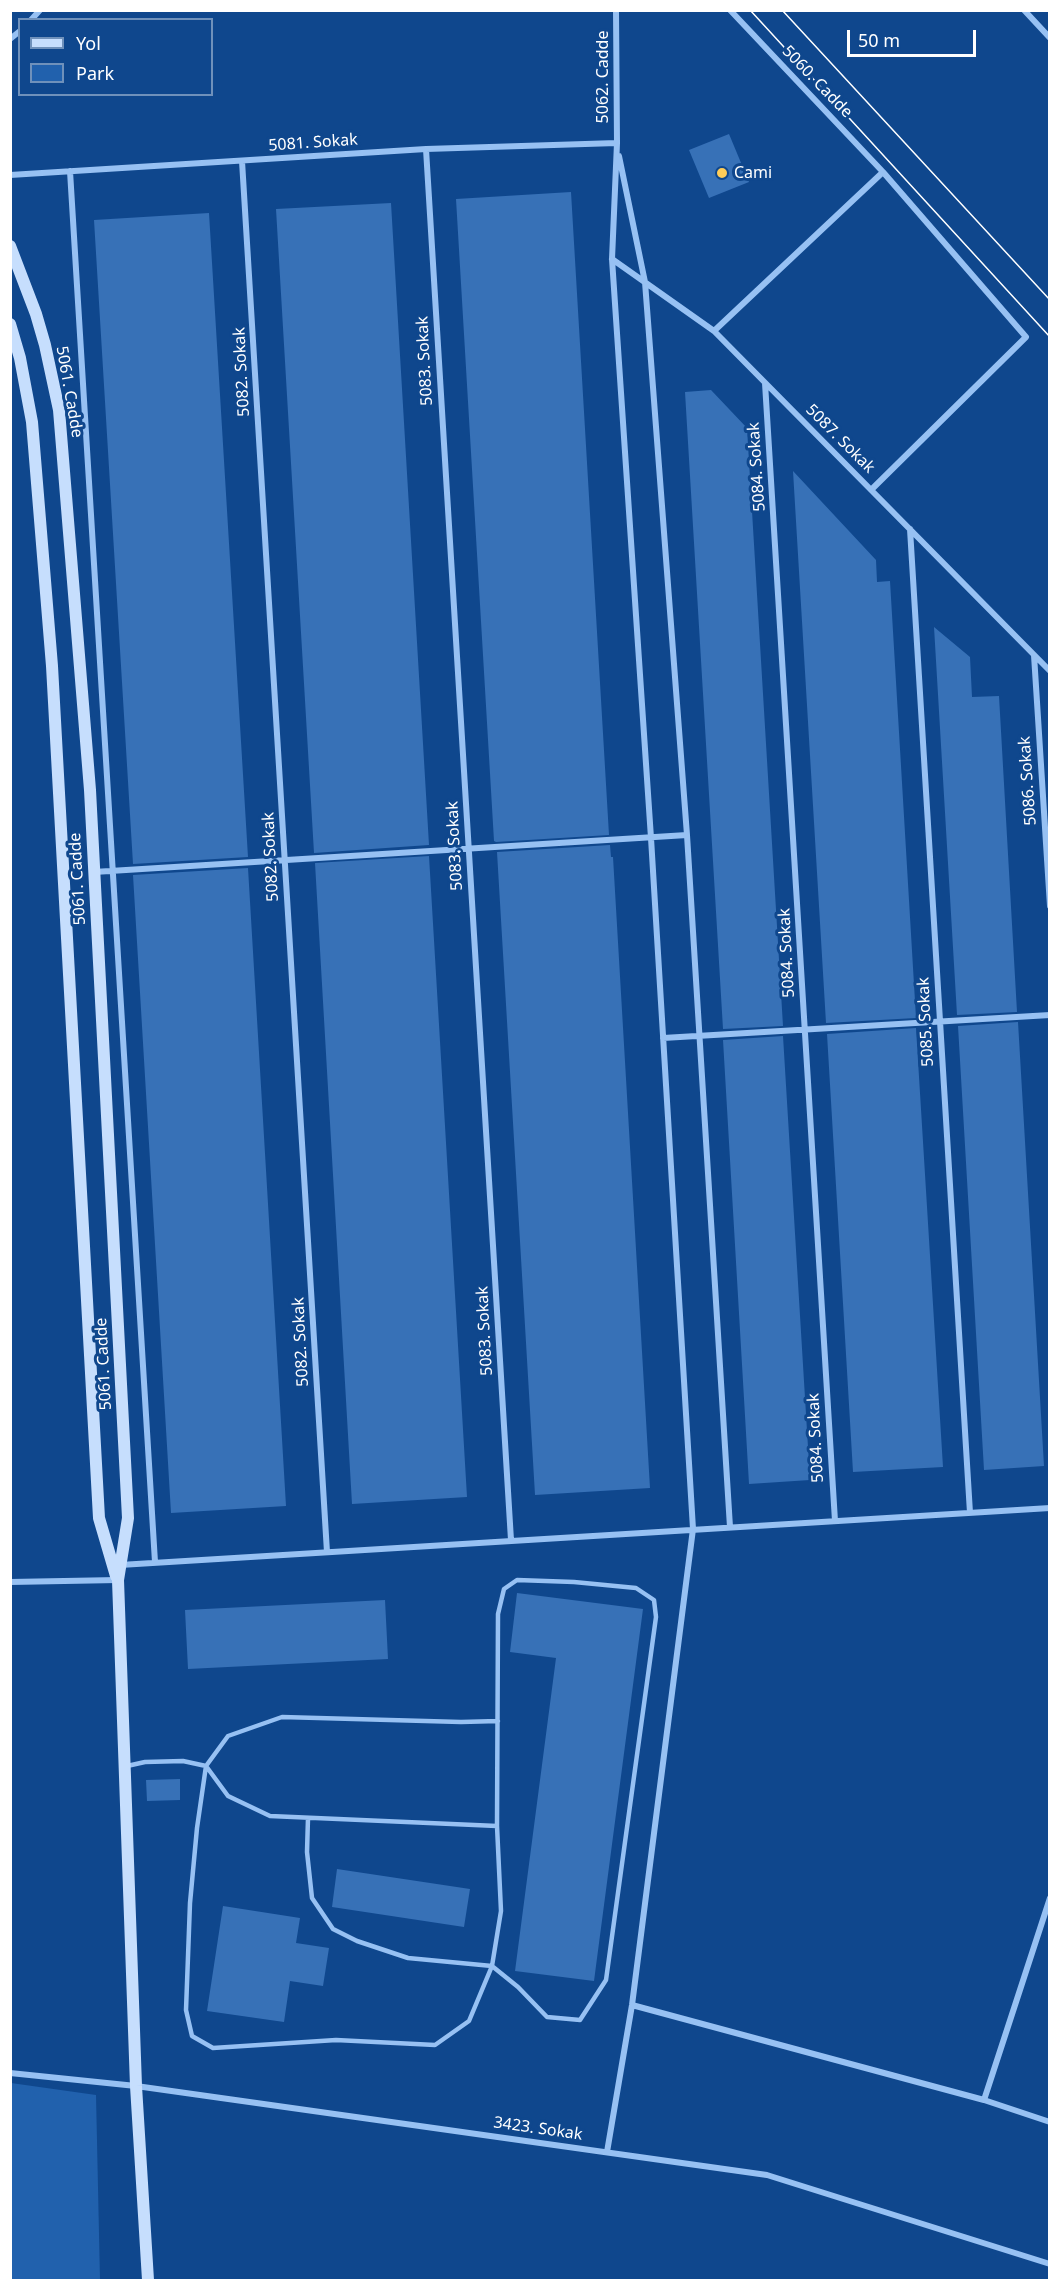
<!DOCTYPE html>
<style>
body{margin:0}
#map{position:relative;width:1060px;height:2291px;overflow:hidden;background:#0f478d;font-family:"Noto Sans",sans-serif}
canvas{display:block}
.frame{position:absolute;inset:0;border:12px solid #fff;pointer-events:none}
.legend{position:absolute;left:18px;top:18px;width:195px;height:78px;box-sizing:border-box;background:#0f478d;border:2px solid #6f91bb;margin:0;padding:8px 10px;list-style:none;font-size:18px;color:#fff}
.legend li{display:flex;align-items:center;gap:12px;height:30px}
.legend b{width:30px;border:2px solid #6f91bb}
.scale{position:absolute;left:847px;top:30px;width:129px;height:27px;box-sizing:border-box;border:3px solid #fff;border-top:0;padding-left:8px;font-size:18px;line-height:21px;white-space:nowrap;color:#fff;-webkit-text-stroke:4px #0f478d;paint-order:stroke}
</style>
<div id="map">
<canvas width="1060" height="2291"></canvas>
<div class="frame"></div>
<ul class="legend">
<li><b style="height:8px;background:#c6defd"></b>Yol</li>
<li><b style="height:16px;background:#2161ad"></b>Park</li>
</ul>
<div class="scale">50 m</div>
</div>
<script>
const ctx = document.querySelector('canvas').getContext('2d');
ctx.lineJoin = 'round';
function fill(path, color) { ctx.fillStyle = color; ctx.fill(path, 'evenodd'); }
const shape = rows => new Path2D(rows.map(r => 'M' + r).join(''));
function stroke(path, color, width, dash) { ctx.strokeStyle = color; ctx.lineWidth = width; ctx.lineCap = dash ? 'butt' : 'round'; ctx.setLineDash(dash || []); ctx.stroke(path); }
function drawText(font, color, halo, rows, align = 'center') {
  ctx.font = font + ' "Noto Sans",sans-serif'; ctx.lineWidth = 6; ctx.setLineDash([]); ctx.textBaseline = 'middle'; ctx.strokeStyle = halo; ctx.fillStyle = color; for (const [text, x, y, turn = 0] of rows) {
    ctx.save(); ctx.translate(x, y); ctx.rotate((+turn || 0) * Math.PI / 180); ctx.textAlign = isNaN(turn) ? turn : align; if (halo) ctx.strokeText(text, 0, 0); ctx.fillText(text, 0, 0); ctx.restore();
  }
}
const green = shape([
 [11,2083,96,2095,100,2280,11,2280]
]);
const building = shape([
 [729,134,749,182,709,198,689,150],
 [571,192,609,835,496,842,494,841,456,199],
 [391,203,429,845,314,853,276,209],
 [209,213,248,857,133,864,94,220],
 [711,390,747,428,783,1026,723,1029,685,392],
 [793,471,876,560,877,582,890,581,916,1018,826,1023],
 [934,627,970,657,972,697,999,696,1017,1012,957,1015],
 [610,845,611,857,613,857,650,1488,535,1495,497,852],
 [429,856,467,1497,352,1504,315,863],
 [248,868,286,1506,171,1513,133,875],
 [1018,1022,1044,1466,984,1470,958,1026],
 [916,1028,943,1467,853,1472,827,1034],
 [783,1036,810,1480,749,1484,723,1040],
 [517,1593,643,1609,594,1981,515,1971,556,1658,510,1652],
 [385,1600,388,1659,188,1669,185,1610],
 [180,1779,180,1800,147,1801,146,1780],
 [337,1869,470,1889,464,1927,332,1907],
 [223,1906,300,1918,296,1943,329,1948,323,1986,290,1981,284,2022,207,2011]
]);
const lane = shape([
 [127,1766,145,1762,183,1761,206,1766,228,1796,270,1816,497,1826,498,1614,504,1589,517,1580,574,1582,636,1588,654,1600,656,1617,606,1980,580,2020,547,2017,518,1987,492,1966,408,1958,357,1941,333,1929,312,1898,307,1852,308,1818],
 [497,1826,501,1911,492,1966,469,2021,435,2045,336,2040,213,2048,192,2036,186,2010,190,1903,197,1828,206,1766,228,1736,282,1717,461,1722,498,1721]
]);
const street = shape([
 [730,10,883,172,1026,337,871,490],
 [1024,10,1050,38],
 [31,20,40,10],
 [10,39,20,31],
 [426,149,511,1540],
 [619,156,645,282,687,835,730,1527],
 [242,161,327,1552],
 [70,171,155,1562],
 [10,175,426,149,617,143],
 [612,259,714,331,1050,671],
 [714,331,883,172],
 [765,383,835,1521],
 [910,529,970,1513],
 [1034,655,1050,906],
 [94,872,687,835],
 [663,1038,1050,1015],
 [120,1565,1050,1508],
 [10,1582,118,1580],
 [632,2005,984,2100,1050,2122],
 [10,2073,136,2086,767,2175,1050,2264],
 [984,2100,1050,1898],
 [607,2152,632,2005,693,1529,651,838,612,259,617,143,616,10]
]);
const secondary = shape([
 [10,246,36,314,45,345,59,410,90,790,128,1518,118,1580,136,2086,148,2280],
 [10,324,20,358,32,422,52,666,99,1518,116,1576]
]);
const tram = shape([
 [750,10,1050,337],
 [782,10,1050,300]
]);
const markers = [
 [722,173,6,"#ffcd58"]
];
const streetNames = [
 ["5062. Cadde",603,77,-90],
 ["5060. Cadde",817,82,46],
 ["5081. Sokak",313,143,-4],
 ["5083. Sokak",425,361,-93],
 ["5082. Sokak",242,372,-93],
 ["5061. Cadde",69,392,80],
 ["5087. Sokak",840,439,45],
 ["5084. Sokak",757,467,-94],
 ["5086. Sokak",1028,781,-94],
 ["5083. Sokak",455,846,-93],
 ["5082. Sokak",271,857,-93],
 ["5061. Cadde",78,879,-93],
 ["5084. Sokak",787,953,-93],
 ["5085. Sokak",926,1022,-93],
 ["5083. Sokak",485,1331,-93],
 ["5082. Sokak",301,1342,-93],
 ["5061. Cadde",104,1364,-93],
 ["5084. Sokak",816,1438,-93],
 ["3423. Sokak",538,2129,8]
];
const poiNames = [
 ["Cami",734,173]
];
fill(green, '#2161ad');
fill(building, '#3771b7');
stroke(lane, '#97c1f3', 4.5);
stroke(street, '#97c1f3', 6);
stroke(secondary, '#c6defd', 12);
stroke(tram, '#fff', 1.5);
for (const [x, y, r, color] of markers) { const dot = new Path2D(); dot.arc(x, y, r, 0, 2 * Math.PI); ctx.fillStyle = color; ctx.fill(dot); stroke(dot, '#0f478d', 2); }
drawText('16px', '#fff', '#0f478d', streetNames);
drawText('16px', '#fff', '#0f478d', poiNames, 'left');
</script>
